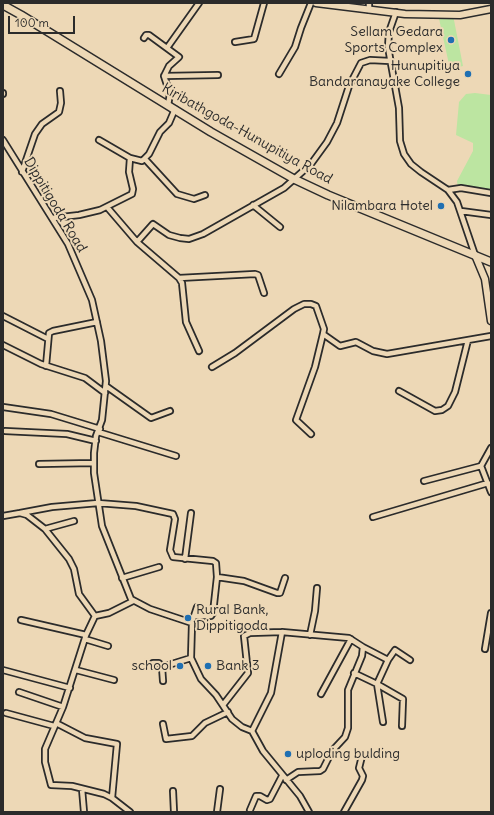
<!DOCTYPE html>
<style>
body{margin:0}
#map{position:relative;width:494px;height:815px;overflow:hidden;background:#edd8b6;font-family:Delius,sans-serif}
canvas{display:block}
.frame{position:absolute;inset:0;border:4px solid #2b2b2b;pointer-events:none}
.scale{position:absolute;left:8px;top:16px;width:67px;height:18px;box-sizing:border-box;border:2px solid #2b2b2b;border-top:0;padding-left:5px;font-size:12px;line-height:14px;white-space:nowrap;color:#2b2b2b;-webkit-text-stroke:3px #edd8b6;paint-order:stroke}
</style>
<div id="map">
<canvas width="494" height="815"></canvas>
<div class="frame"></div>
<div class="scale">100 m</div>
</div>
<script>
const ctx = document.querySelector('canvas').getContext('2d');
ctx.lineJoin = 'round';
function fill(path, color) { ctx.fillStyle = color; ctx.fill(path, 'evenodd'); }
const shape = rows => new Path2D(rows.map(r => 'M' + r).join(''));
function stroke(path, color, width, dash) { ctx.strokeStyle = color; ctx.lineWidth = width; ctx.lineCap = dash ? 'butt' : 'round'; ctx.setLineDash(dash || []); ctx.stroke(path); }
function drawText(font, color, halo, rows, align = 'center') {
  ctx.font = font + ' Delius,sans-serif'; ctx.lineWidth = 4; ctx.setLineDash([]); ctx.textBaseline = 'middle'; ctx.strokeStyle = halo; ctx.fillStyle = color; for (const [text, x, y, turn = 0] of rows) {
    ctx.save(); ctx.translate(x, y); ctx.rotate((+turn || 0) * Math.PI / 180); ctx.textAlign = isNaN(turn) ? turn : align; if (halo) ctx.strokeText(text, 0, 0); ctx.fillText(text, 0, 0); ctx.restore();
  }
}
const green = shape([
 [438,14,453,15,463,66,450,69],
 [475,93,491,95,491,192,458,189,457,181,473,151,473,143,456,135,459,102,466,94]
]);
const street = shape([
 [369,3,369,10],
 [396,12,389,32,388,47,399,108,400,141,404,154,411,164,421,172,448,190,457,202,475,255],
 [144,38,146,35,149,35,179,57,169,66,164,76,170,94,168,105],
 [235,42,254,39,264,3],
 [167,48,199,3],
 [279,74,295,47,301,28,311,3],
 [164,76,218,75],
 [3,94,3,93],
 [3,140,68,244,92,300,101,341,106,381,102,420,96,436,94,453,94,473,102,526,131,599,150,609,192,623,191,658,201,679,216,695,232,719,242,727,252,731,263,751,300,796,309,812],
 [99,140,130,158,142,161,149,154,160,132,169,123,175,109],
 [145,159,177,194,194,199,205,195],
 [22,172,35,134,42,124,59,112,61,103,60,91],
 [448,190,461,188,491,193],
 [253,205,280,227],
 [107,207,137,242,153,224,169,235,180,238,189,239,203,234,284,188,311,164,327,142,337,123,349,86,361,63,370,60,390,61],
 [461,211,491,215],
 [53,218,79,215,100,210,132,194,133,189,129,172,130,158],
 [137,242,179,278,182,283,186,322,199,351],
 [179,278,255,274,258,275,264,293],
 [3,316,48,339],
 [3,345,41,364,85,378,105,393],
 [46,366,49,333,53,331,97,322],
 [212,367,235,353,294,309,304,304,311,304,316,306,324,329,323,334],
 [106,386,151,418,170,411],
 [399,391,435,411,442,410,448,406,455,392,468,340],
 [3,407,51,414,100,429],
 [5,431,67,434,96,441],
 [98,432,176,456],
 [311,434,296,420,315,367,323,334,340,346,356,342,373,351,387,354,491,336],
 [491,448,481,466,491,492],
 [39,464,94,463],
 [424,481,481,466],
 [20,513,52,507,98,503,136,506,173,514,175,519,170,550,173,557,213,561,216,563,217,577,213,613,211,616,194,616],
 [3,516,20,513,27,515,45,529,69,559,74,569,79,594,95,616,109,613,133,601],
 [373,517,488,483],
 [45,529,74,521],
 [185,559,191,513],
 [217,577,244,581,277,593,280,593,285,578],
 [122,578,159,567],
 [95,616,86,635,63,707,45,749,45,762,51,785,72,786,104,794,112,798,130,812],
 [193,619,197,607],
 [21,620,86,635],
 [310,635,315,611,317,588],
 [85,639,108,646],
 [363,647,388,660,377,684,403,699,402,726],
 [485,649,491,613],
 [388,660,395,650,410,660],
 [153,663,159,663,162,667],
 [3,670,70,688],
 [76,670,114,680],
 [354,673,377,684,383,722],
 [163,681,162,667,191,658],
 [19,692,63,707],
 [321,694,351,639],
 [223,705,248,673,244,636,250,633,282,632],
 [6,713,54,726],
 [56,723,85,738,117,744,112,798],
 [163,724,166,739,192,736,205,723,228,712],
 [252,731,271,693,282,632,349,638,363,647,362,656,348,690,348,728,345,737,332,751,323,769,320,771,298,772,286,780],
 [82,789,84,812],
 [173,791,174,812],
 [250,810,256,796,260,796,267,800,270,799,282,776],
 [217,812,220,789],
 [344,812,362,780,363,776,359,768,362,756]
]);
const secondary = shape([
 [316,3,405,14,460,15,491,9],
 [475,255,485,279,491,321]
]);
const primary = shape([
 [3,5,21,15,211,132,294,179,328,195,491,262]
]);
const markers = [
 [451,40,4,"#1f6fb2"],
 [468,74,4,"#1f6fb2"],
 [441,206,4,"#1f6fb2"],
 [188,618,4,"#1f6fb2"],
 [180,666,4,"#1f6fb2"],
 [208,666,4,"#1f6fb2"],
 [288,754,4,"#1f6fb2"]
];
const poiNames = [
 ["Sellam Gedara",443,32],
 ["Sports Complex",443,48],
 ["Hunupitiya",460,66],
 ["Bandaranayake College",460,82],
 ["Nilambara Hotel",433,206],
 ["Rural Bank,",196,610,"left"],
 ["Dippitigoda",196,626,"left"],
 ["school",172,666],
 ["Bank 3",216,666,"left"],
 ["uploding bulding",296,754,"left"]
];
const streetNames = [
 ["Kiribathgoda-Hunupitiya Road",247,134,29],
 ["Dippitigoda Road",55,205,59]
];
fill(green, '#bce5a1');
stroke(street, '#2b2b2b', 8);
stroke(secondary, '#2b2b2b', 9);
stroke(primary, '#2b2b2b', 10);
stroke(street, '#edd8b6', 4.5);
stroke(secondary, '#edd8b6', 6);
stroke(primary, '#edd8b6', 7);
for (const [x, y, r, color] of markers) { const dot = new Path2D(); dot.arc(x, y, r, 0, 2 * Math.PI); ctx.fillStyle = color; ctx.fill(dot); stroke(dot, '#edd8b6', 1.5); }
drawText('14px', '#2b2b2b', '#edd8b6', poiNames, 'right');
drawText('14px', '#2b2b2b', '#edd8b6', streetNames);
</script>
